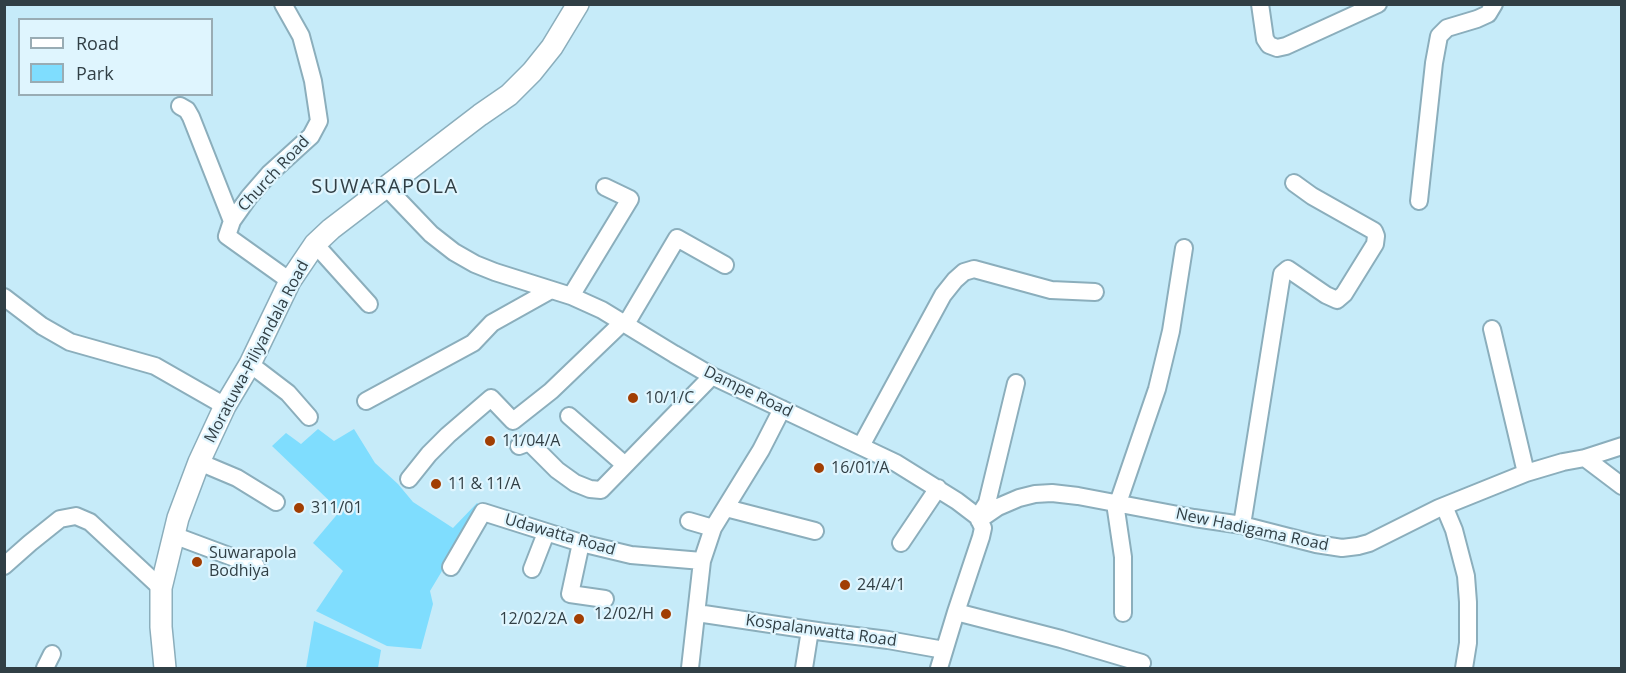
<!DOCTYPE html>
<style>
body{margin:0}
#map{position:relative;width:1626px;height:673px;overflow:hidden;background:#c6ebf9;font-family:"Open Sans",sans-serif}
canvas{display:block}
.frame{position:absolute;inset:0;border:6px solid #313f45;pointer-events:none}
.legend{position:absolute;left:18px;top:18px;width:195px;height:78px;box-sizing:border-box;background:#dff5fe;border:2px solid #99acb4;margin:0;padding:8px 10px;list-style:none;font-size:18px;color:#313f45}
.legend li{display:flex;align-items:center;gap:12px;height:30px}
.legend b{width:30px;border:2px solid #99acb4}
</style>
<div id="map">
<canvas width="1626" height="673"></canvas>
<div class="frame"></div>
<ul class="legend">
<li><b style="height:8px;background:#fff"></b>Road</li>
<li><b style="height:16px;background:#7fddfe"></b>Park</li>
</ul>
</div>
<script>
const ctx = document.querySelector('canvas').getContext('2d');
ctx.lineJoin = 'round';
function fill(path, color) { ctx.fillStyle = color; ctx.fill(path, 'evenodd'); }
const shape = rows => new Path2D(rows.map(r => 'M' + r).join(''));
function stroke(path, color, width, dash) { ctx.strokeStyle = color; ctx.lineWidth = width; ctx.lineCap = dash ? 'butt' : 'round'; ctx.setLineDash(dash || []); ctx.stroke(path); }
function drawText(font, color, halo, rows, align = 'center') {
  ctx.font = font + ' "Open Sans",sans-serif'; ctx.lineWidth = 4.5; ctx.setLineDash([]); ctx.textBaseline = 'middle'; ctx.strokeStyle = halo; ctx.fillStyle = color; for (const [text, x, y, turn = 0] of rows) {
    ctx.save(); ctx.translate(x, y); ctx.rotate((+turn || 0) * Math.PI / 180); ctx.textAlign = isNaN(turn) ? turn : align; if (halo) ctx.strokeText(text, 0, 0); ctx.fillText(text, 0, 0); ctx.restore();
  }
}
const green = shape([
 [318,429,334,441,354,429,375,463,398,484,413,502,453,528,477,503,481,506,430,591,433,604,421,649,387,646,316,611,343,571,313,543,340,511,272,446,286,433,301,444],
 [314,621,381,650,378,668,306,668]
]);
const minor = shape([
 [283,4,301,36,313,81,319,121,311,136,269,174,249,197,232,221,227,236,290,281],
 [1260,4,1265,39,1269,45,1277,48,1286,46,1378,4],
 [180,106,187,110,191,117,232,221],
 [386,187,431,234,454,252,475,264,495,272,571,296,602,310,674,354,712,376,896,463,957,501,978,517,983,528,981,537,956,612,939,668],
 [1419,201,1434,63,1439,36,1447,28,1477,19,1488,14,1494,4],
 [315,244,369,304],
 [571,296,630,199,605,187],
 [4,297,42,326,70,342,155,366,225,406],
 [626,324,677,238,725,265],
 [1492,329,1526,473],
 [250,364,288,393,309,417],
 [366,401,473,343,492,323,551,290],
 [569,416,625,465],
 [519,446,527,443,532,445,557,470,575,483,590,489,601,490,712,376],
 [861,446,943,295,955,280,964,272,974,269,1051,290,1095,292],
 [1585,458,1622,486],
 [199,462,237,478,276,502],
 [409,479,429,454,448,435,491,398,513,421,551,391,623,322],
 [1115,503,1123,557,1123,613],
 [1118,503,1157,389,1171,331,1184,248],
 [1444,506,1454,530,1466,576,1468,602,1468,643,1464,668],
 [726,508,815,531],
 [978,517,987,503,1016,383],
 [979,520,998,507,1019,498,1035,494,1052,493,1078,496,1194,518,1242,525,1316,544,1342,548,1358,546,1369,543,1439,508,1526,473,1563,462,1585,458,1622,446],
 [689,521,713,528],
 [1242,525,1282,274,1288,269,1326,295,1337,300,1344,294,1375,244,1376,236,1374,231,1312,196,1294,183],
 [173,535,256,566],
 [581,543,570,594,605,599],
 [901,543,938,488],
 [4,566,30,543,60,519,76,516,90,522,161,588],
 [451,567,483,512,581,543,631,555,702,561],
 [532,569,546,533],
 [956,612,1061,639,1142,663],
 [697,613,824,632,888,640,944,650],
 [45,668,52,654],
 [690,668,702,561,713,528,761,450,782,409],
 [804,668,810,630]
]);
const major = shape([
 [165,668,161,627,161,588,178,518,199,462,225,406,250,364,290,281,315,244,331,229,480,115,509,95,532,72,552,47,578,4]
]);
const markers = [
 [633,398,6,"#a13e03"],
 [490,441,6,"#a13e03"],
 [819,468,6,"#a13e03"],
 [436,484,6,"#a13e03"],
 [299,508,6,"#a13e03"],
 [197,562,6,"#a13e03"],
 [845,585,6,"#a13e03"],
 [666,614,6,"#a13e03"],
 [579,619,6,"#a13e03"]
];
const streetNames = [
 ["Church Road",274,174,-47],
 ["Moratuwa-Piliyandala Road",257,352,-62],
 ["Dampe Road",748,392,26],
 ["New Hadigama Road",1252,530,12],
 ["Udawatta Road",560,535,16],
 ["Kospalanwatta Road",821,631,8]
];
const poiNames = [
 ["10/1/C",645,398],
 ["11/04/A",502,441],
 ["16/01/A",831,468],
 ["11 & 11/A",448,484],
 ["311/01",311,508],
 ["Suwarapola",209,553],
 ["Bodhiya",209,571],
 ["24/4/1",857,585],
 ["12/02/H",654,614,"right"],
 ["12/02/2A",567,619,"right"]
];
const quarterNames = [
 ["SUWARAPOLA",385,187]
];
fill(green, '#7fddfe');
stroke(minor, '#8baebc', 20);
stroke(major, '#8baebc', 24);
stroke(minor, '#fff', 16);
stroke(major, '#fff', 21);
for (const [x, y, r, color] of markers) { const dot = new Path2D(); dot.arc(x, y, r, 0, 2 * Math.PI); ctx.fillStyle = color; ctx.fill(dot); stroke(dot, '#dff5fe', 2); }
drawText('16px', '#313f45', '#dff5fe', streetNames);
drawText('16px', '#313f45', '#dff5fe', poiNames, 'left');
ctx.letterSpacing = '1.5px';
drawText('20px', '#313f45', '#dff5fe', quarterNames);
ctx.letterSpacing = '0px';
</script>
